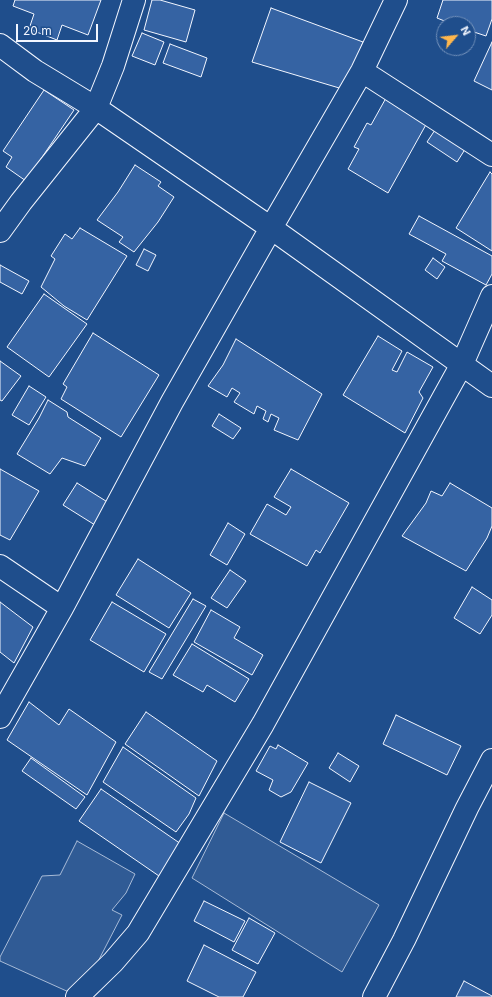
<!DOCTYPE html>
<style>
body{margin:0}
#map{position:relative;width:492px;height:997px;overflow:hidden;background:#1f4e8c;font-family:Inter,sans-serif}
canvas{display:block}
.north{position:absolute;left:436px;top:16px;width:40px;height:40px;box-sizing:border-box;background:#1f4e8c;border:1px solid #7391ba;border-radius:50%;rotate:62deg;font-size:11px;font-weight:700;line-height:16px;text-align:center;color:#f2f6ff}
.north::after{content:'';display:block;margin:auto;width:14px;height:18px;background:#ffb74d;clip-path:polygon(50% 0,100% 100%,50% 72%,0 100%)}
.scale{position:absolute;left:16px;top:24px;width:82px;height:18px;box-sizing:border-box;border:2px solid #f2f6ff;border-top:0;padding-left:5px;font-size:12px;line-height:14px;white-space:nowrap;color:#f2f6ff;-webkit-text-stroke:3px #1f4e8c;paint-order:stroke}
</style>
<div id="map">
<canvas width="492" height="997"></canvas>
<div class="north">N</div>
<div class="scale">20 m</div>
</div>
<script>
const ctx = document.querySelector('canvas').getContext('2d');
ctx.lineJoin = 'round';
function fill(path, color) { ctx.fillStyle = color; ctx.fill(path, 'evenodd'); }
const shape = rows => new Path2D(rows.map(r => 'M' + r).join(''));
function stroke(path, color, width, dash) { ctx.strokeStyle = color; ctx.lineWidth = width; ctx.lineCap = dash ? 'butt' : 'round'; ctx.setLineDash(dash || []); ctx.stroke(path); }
const built = shape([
 [224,813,379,905,342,972,192,878,224,813],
 [77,841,135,874,126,893,112,910,122,915,92,973,71,993,0,961,0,957,42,876,60,875,77,841]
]);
const building = shape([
 [15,0,101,0,88,35,62,25,57,40,29,29,34,14,13,6,15,0],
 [152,0,160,0,195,10,186,42,144,30,152,0],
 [443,0,492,0,492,19,486,36,468,30,468,24,452,24,437,18,443,0],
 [271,8,363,42,346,90,252,62,271,8],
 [142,33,164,42,155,65,132,56,142,33],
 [492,42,492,90,474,81,492,42],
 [170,44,207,58,201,77,163,63,170,44],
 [44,90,74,110,26,181,6,167,12,157,3,151,44,90],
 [386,98,428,121,388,193,348,169,359,149,354,147,367,123,371,125,386,98],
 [439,124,469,143,457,162,427,142,439,124],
 [135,165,161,182,158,186,174,197,158,222,134,252,119,242,123,237,97,220,118,192,135,165],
 [490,172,492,174,492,251,456,228,490,172],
 [419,216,492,256,492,274,486,285,442,261,446,254,409,234,419,216],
 [80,228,127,256,87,320,64,306,41,287,55,259,51,256,65,234,72,239,80,228],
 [144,249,156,255,148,271,136,265,144,249],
 [433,258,445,267,437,279,425,270,433,258],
 [0,265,29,281,22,294,0,282,0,265],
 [44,294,87,324,49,377,7,347,44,294],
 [93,333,159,375,121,437,61,399,67,387,63,384,93,333],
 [378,336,402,351,392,370,397,372,407,352,433,367,419,392,423,398,405,433,343,395,378,336],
 [236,339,322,394,298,440,274,430,279,418,271,414,268,422,263,419,266,411,257,406,254,414,234,402,240,393,232,388,227,397,208,386,223,365,236,339],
 [0,361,21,376,2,401,0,400,0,361],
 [29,386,46,397,29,425,12,415,29,386],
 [48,400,67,412,68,417,101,438,85,466,62,458,50,474,17,454,39,418,48,400],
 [219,414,241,428,233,439,212,426,219,414],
 [0,469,39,491,10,540,0,535,0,469],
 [291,469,349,503,320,553,316,550,307,566,250,534,267,504,286,515,291,507,274,497,291,469],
 [77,483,109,503,95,525,63,505,77,483],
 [450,483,492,508,492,526,487,538,466,571,402,536,426,503,431,491,442,496,450,483],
 [228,523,245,534,227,565,210,555,228,523],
 [138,559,191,593,169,628,116,595,138,559],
 [230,570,246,581,227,608,211,598,230,570],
 [472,587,492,600,492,615,480,634,454,618,472,587],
 [193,599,206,606,162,679,149,672,193,599],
 [0,602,33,627,14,663,0,652,0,602],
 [112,602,166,634,144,672,90,640,112,602],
 [211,610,240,627,234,638,263,655,252,675,194,642,211,610],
 [192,644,249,679,235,702,207,685,203,692,173,675,192,644],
 [29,702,59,725,69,709,116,742,87,795,7,740,29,702],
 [146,712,217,761,199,796,125,744,146,712],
 [396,715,461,746,447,775,383,744,396,715],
 [278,745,308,763,291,792,281,797,269,790,273,780,256,771,270,746,276,749,278,745],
 [123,747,196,798,189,814,176,832,103,782,123,747],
 [338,753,359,766,350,782,329,768,338,753],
 [31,758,85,797,76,809,22,771,31,758],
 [309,782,351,803,321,863,280,842,309,782],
 [101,789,181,844,159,876,79,821,101,789],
 [204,901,245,921,234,942,194,921,204,901],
 [249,918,275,933,258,964,232,950,249,918],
 [204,945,256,972,243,997,219,997,187,981,204,945],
 [464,981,492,996,492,997,456,997,464,981]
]);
const minor = shape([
 [0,45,35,71,96,108,271,228,492,386],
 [362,71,492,155],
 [0,231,21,202,96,108,113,66,134,0],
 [0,566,62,608],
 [0,717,62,608,172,402,271,228,362,71,396,0],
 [77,997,113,962,138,933,263,724,462,364,492,296],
 [374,997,404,940,467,808,492,760]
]);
fill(built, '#305b95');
stroke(built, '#a8bbd7', 1);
fill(building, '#3563a3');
stroke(building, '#f2f6ff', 1);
stroke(minor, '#f2f6ff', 24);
stroke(minor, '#1f4e8c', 22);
</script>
